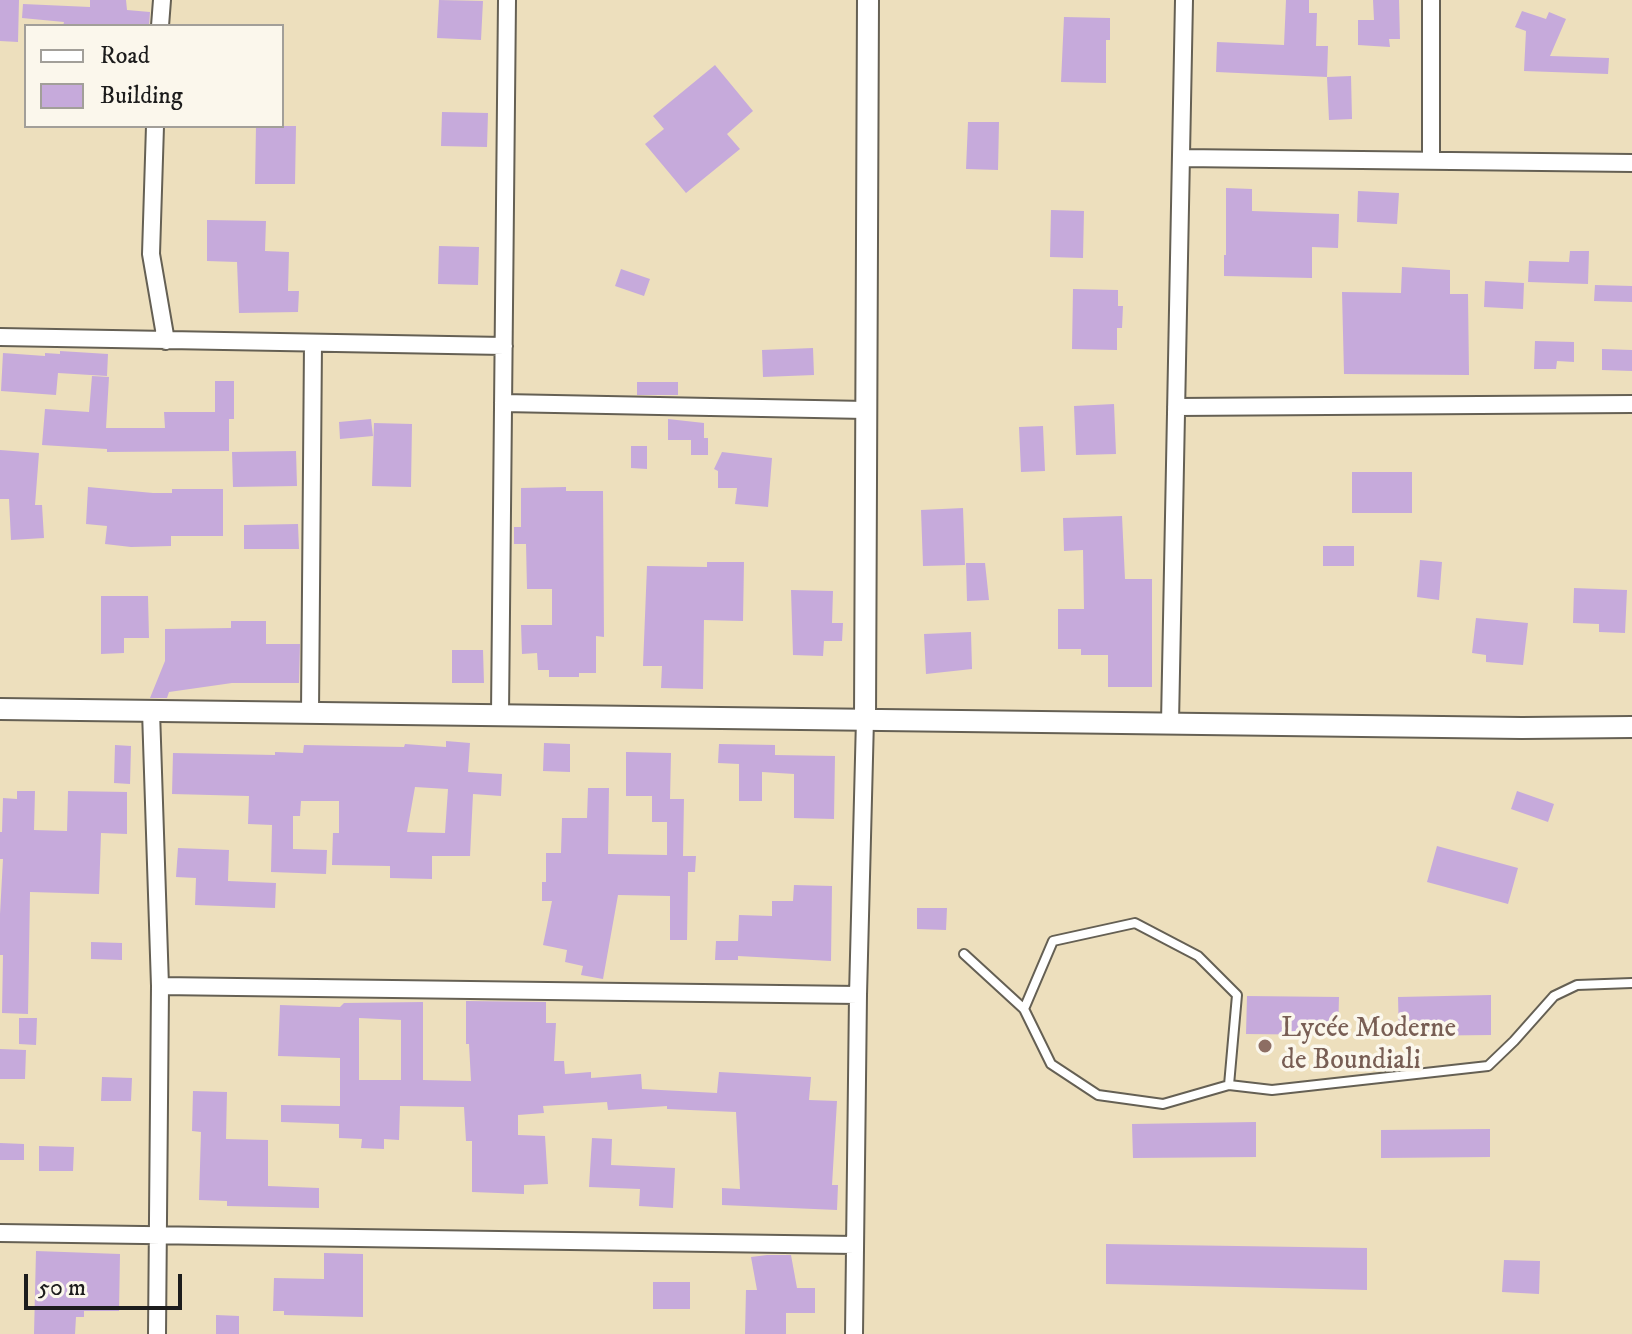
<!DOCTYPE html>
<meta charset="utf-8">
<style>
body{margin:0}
#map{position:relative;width:1632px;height:1334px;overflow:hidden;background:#eddfbd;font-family:"IM FELL DW Pica",serif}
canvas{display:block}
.legend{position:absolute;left:24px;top:24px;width:260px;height:104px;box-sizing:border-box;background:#fbf7ec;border:2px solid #a29f99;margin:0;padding:10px 14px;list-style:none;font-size:24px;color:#1c1c1c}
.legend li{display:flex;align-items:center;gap:16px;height:40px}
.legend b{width:40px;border:2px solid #a29f99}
.scale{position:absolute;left:24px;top:1274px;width:158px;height:36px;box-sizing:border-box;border:4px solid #1c1c1c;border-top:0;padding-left:10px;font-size:24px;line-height:28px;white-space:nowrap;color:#1c1c1c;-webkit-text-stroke:6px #fbf7ec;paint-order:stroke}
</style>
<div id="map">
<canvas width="1632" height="1334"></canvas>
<ul class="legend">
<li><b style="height:10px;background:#fff"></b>Road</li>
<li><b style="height:22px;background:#c6aadb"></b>Building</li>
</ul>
<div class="scale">50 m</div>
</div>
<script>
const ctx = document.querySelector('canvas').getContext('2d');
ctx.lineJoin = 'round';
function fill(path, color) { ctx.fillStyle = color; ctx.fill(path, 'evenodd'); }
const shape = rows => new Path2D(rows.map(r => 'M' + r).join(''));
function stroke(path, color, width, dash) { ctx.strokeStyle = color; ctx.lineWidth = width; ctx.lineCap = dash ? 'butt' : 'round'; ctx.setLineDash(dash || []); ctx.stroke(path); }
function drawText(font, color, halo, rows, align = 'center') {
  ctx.font = font + ' "IM FELL DW Pica",serif'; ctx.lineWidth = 7; ctx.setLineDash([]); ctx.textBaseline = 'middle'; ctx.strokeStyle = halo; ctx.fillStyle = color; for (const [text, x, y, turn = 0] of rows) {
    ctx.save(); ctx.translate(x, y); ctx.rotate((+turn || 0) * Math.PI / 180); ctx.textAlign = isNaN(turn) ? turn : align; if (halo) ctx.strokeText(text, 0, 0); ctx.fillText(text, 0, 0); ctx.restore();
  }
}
const building = shape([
 [0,0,19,0,18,42,0,41],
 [90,0,126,0,127,10,150,12,149,26,63,26,64,22,22,18,23,4,90,7],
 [439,0,483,1,481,40,437,38],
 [1286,0,1309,0,1309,13,1317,13,1316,46,1328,46,1327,77,1216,72,1217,42,1284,45],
 [1373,0,1399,0,1400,39,1389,39,1390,47,1358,45,1358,20,1374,20],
 [1522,11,1546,19,1549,12,1566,19,1550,56,1609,58,1608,74,1524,71,1526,31,1515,27],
 [1064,17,1110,18,1110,40,1106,40,1106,83,1061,82],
 [715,65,753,111,727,134,740,149,686,193,645,144,664,129,653,116],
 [1351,76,1352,119,1329,120,1327,77],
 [442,112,488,113,487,147,441,146],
 [968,122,999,122,998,170,966,169],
 [256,126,296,126,295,184,255,184],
 [1226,188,1252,189,1252,211,1339,214,1338,248,1312,247,1312,278,1224,276,1224,255,1226,255],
 [1358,191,1399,193,1397,224,1357,222],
 [1051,210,1084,211,1083,258,1050,257],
 [207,220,266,221,265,251,289,252,288,291,299,291,298,312,239,313,237,262,207,261],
 [439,246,479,247,478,285,438,284],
 [1570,251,1589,251,1588,284,1528,282,1529,261,1569,262],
 [1402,267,1450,270,1450,294,1468,294,1469,375,1344,374,1342,292,1401,293],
 [621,269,650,279,644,296,615,286],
 [1485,281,1524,283,1523,309,1484,307],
 [1595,285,1632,286,1632,302,1594,301],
 [1073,289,1118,290,1118,306,1123,306,1122,328,1117,328,1117,350,1072,349],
 [1535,341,1574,342,1574,362,1557,361,1556,369,1534,369],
 [813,348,814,375,763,377,762,350],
 [1602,349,1632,350,1632,371,1602,370],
 [60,351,108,354,107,376,58,373,56,395,1,391,3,353,45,356,45,353,60,354],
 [92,376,109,377,106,428,165,428,164,412,215,412,215,381,234,381,234,419,229,419,229,451,107,452,107,449,42,445,45,409,89,412],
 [637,382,678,382,678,395,637,395],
 [1114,404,1116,454,1076,455,1074,406],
 [371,419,373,436,340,439,339,422],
 [668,419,704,423,704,438,708,438,708,455,691,455,691,440,668,440],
 [374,423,412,424,411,487,372,486],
 [1043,426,1045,471,1021,472,1019,427],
 [631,446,647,446,647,469,631,468],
 [0,450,39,453,35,505,42,505,44,538,11,540,9,499,0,499],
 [296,451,297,486,233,487,232,452],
 [722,452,772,458,768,507,735,504,737,488,718,488,718,471,714,469],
 [1352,472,1412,472,1412,513,1352,513],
 [88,487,153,493,172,493,172,489,223,489,223,536,171,536,171,546,131,547,105,544,107,526,86,524],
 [566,487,566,491,603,491,604,637,596,636,596,673,579,673,579,677,549,677,549,670,538,670,537,653,522,654,521,625,552,625,552,589,527,589,526,544,514,544,514,527,521,527,521,488],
 [963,508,965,565,923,566,921,510],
 [1122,516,1125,579,1152,579,1152,687,1108,687,1108,655,1081,655,1081,649,1058,649,1058,609,1084,609,1083,550,1064,551,1063,518],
 [298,524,299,549,244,549,244,525],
 [1323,546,1354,546,1354,566,1323,566],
 [1420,560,1442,562,1439,600,1417,597],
 [707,562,744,562,743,621,704,620,703,689,661,688,662,666,643,666,647,566,707,567],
 [966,563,985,563,989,600,967,601],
 [1574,588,1627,590,1625,633,1599,632,1599,624,1573,623],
 [791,590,833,591,832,623,843,623,842,641,824,641,823,656,793,655],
 [101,596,148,596,149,638,124,638,124,653,101,654],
 [1476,618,1528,623,1523,665,1486,662,1486,655,1472,653],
 [231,621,266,621,266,644,300,644,299,683,232,683,169,692,167,698,150,698,165,661,165,629,231,628],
 [971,632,972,669,926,674,924,634],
 [452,650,483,650,484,683,452,683],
 [446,741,470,743,468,772,502,774,501,796,473,794,470,856,432,856,432,879,390,878,390,866,332,865,333,833,339,833,339,801,301,801,300,816,293,816,293,849,327,850,326,874,271,872,272,825,248,824,249,796,172,794,173,753,275,755,275,752,303,753,304,745,404,747,405,744,446,747],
 [415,787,448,789,445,833,407,832],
 [544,743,570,744,570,772,543,771],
 [719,744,775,745,775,755,835,756,834,819,794,818,794,774,762,772,762,801,739,801,739,764,718,763],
 [115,745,131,746,130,784,114,783],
 [626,752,671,753,670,799,684,799,683,856,696,856,695,872,688,872,687,940,670,940,670,896,618,895,603,979,581,975,583,966,565,962,567,950,543,945,552,901,542,901,542,882,546,882,546,853,561,853,562,818,587,818,588,788,609,788,608,854,667,855,667,822,652,822,652,796,626,796],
 [17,791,35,791,34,830,67,831,68,791,127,792,127,834,101,833,99,894,30,892,28,1014,2,1013,3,955,0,955,0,914,3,859,0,859,0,832,2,832,3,798,17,799],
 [1517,791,1554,804,1548,822,1511,809],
 [1437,846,1518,868,1508,904,1427,882],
 [178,848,229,850,228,881,276,883,275,908,195,905,196,878,176,877],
 [794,885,832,886,831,961,738,956,738,951,738,960,715,960,716,941,738,941,739,915,772,916,772,901,793,901],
 [917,908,947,908,946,930,917,929],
 [91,942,122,943,122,960,91,959],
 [1491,995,1491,1035,1399,1036,1398,997],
 [1247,996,1339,997,1338,1035,1246,1034],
 [466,1001,546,1002,546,1023,556,1023,554,1061,564,1061,565,1074,591,1072,591,1078,641,1074,642,1089,717,1093,719,1072,811,1077,809,1100,837,1101,832,1185,838,1185,837,1210,722,1205,722,1188,740,1189,736,1112,667,1109,667,1106,608,1110,607,1102,543,1106,544,1113,518,1115,518,1135,545,1136,548,1184,524,1185,524,1194,472,1192,472,1141,466,1141,464,1107,400,1106,399,1140,384,1139,384,1149,361,1148,362,1139,339,1138,339,1124,281,1122,281,1105,340,1106,340,1058,278,1056,280,1005,340,1007,344,1003,423,1002,423,1080,471,1081,469,1044,466,1044],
 [359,1018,401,1020,401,1080,359,1080],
 [19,1018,37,1018,36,1045,19,1044],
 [0,1049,26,1050,25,1079,0,1079],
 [102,1077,132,1078,131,1101,101,1101],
 [193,1091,227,1092,226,1139,268,1140,268,1186,319,1188,319,1208,227,1206,227,1201,199,1200,201,1132,192,1131],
 [1256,1122,1256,1157,1133,1158,1132,1124],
 [1490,1129,1490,1157,1381,1158,1381,1130],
 [592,1138,612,1139,611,1165,675,1168,673,1208,639,1206,640,1189,589,1187],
 [0,1143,24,1144,24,1160,0,1160],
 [39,1146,74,1147,73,1171,39,1171],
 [1106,1244,1367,1248,1367,1290,1106,1284],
 [36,1251,120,1254,119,1311,84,1311,84,1317,76,1317,75,1334,34,1334],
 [324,1253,363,1254,363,1317,284,1315,284,1311,273,1311,274,1278,324,1279],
 [767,1255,791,1255,797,1288,815,1288,815,1313,786,1313,786,1334,745,1334,746,1290,757,1290,751,1257],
 [1504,1260,1540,1261,1539,1294,1502,1292],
 [653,1282,690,1282,690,1309,653,1309],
 [216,1315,239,1316,239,1334,216,1334]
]);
const service = shape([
 [964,954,1024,1009,1051,1064,1098,1095,1163,1104,1229,1085,1272,1090,1488,1066,1514,1041,1554,996,1577,985,1632,983],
 [1024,1009,1053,941,1135,923,1198,956,1237,995,1229,1085]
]);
const minor = shape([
 [160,26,162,0],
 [155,126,151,254,166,341],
 [1181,158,1632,163],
 [1431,161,1431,0],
 [0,337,504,346],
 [503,403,866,410],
 [1176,407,1632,404],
 [151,711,160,986,157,1334],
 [310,712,313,343],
 [500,714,507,0],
 [1170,723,1184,0],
 [160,986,858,995],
 [0,1233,855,1245],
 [854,1334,858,995,865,719]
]);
const tertiary = shape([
 [0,709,1522,728,1632,727],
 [865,719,868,0]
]);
const markers = [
 [1265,1046,8,"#8d6e63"]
];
const educationNames = [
 ["Lycée Moderne",1281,1030],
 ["de Boundiali",1281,1062]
];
fill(building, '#c6aadb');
stroke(service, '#656054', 12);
stroke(minor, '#656054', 20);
stroke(tertiary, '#656054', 24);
stroke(service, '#fff', 8);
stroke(minor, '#fff', 16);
stroke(tertiary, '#fff', 20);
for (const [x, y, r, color] of markers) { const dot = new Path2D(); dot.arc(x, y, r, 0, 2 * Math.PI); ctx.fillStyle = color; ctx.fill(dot); stroke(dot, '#fbf7ec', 3); }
drawText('28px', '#785e54', '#fbf7ec', educationNames, 'left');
</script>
